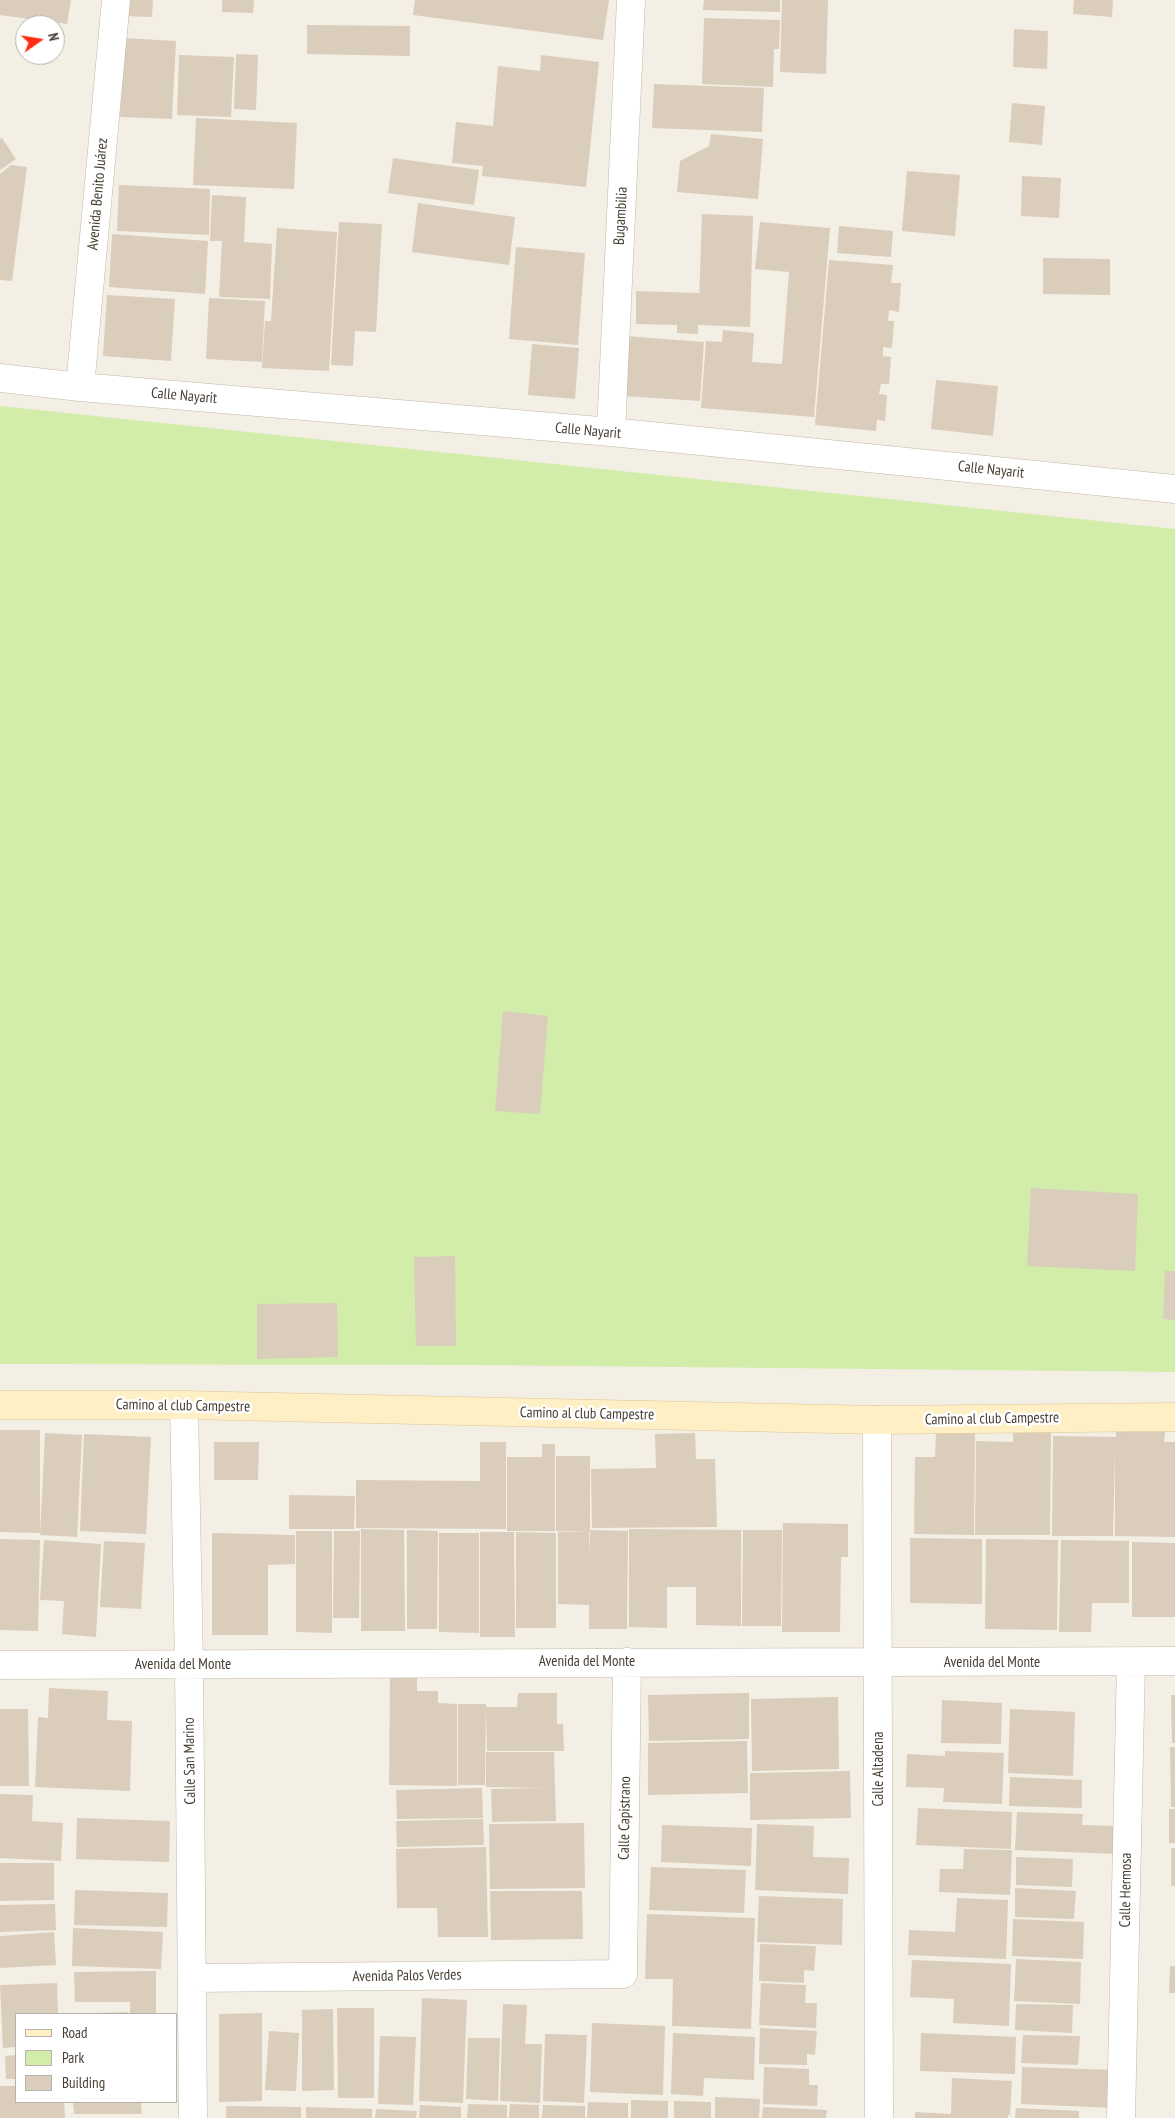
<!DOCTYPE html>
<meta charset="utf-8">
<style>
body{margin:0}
#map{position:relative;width:1175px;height:2118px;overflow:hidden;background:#f4efe5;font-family:"PT Sans Narrow",sans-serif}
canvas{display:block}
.legend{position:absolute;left:15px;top:2013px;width:162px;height:90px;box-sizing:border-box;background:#fff;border:1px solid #b6b2ae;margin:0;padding:6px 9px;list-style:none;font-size:15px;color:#483f34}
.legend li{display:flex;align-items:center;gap:10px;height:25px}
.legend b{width:25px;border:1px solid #b6b2ae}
.north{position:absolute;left:15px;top:15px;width:50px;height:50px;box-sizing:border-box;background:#fff;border:1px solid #b6b2ae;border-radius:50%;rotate:77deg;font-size:14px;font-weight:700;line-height:20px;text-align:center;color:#483f34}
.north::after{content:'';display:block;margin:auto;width:18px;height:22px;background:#ff2d12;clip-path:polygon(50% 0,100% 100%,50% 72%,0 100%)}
</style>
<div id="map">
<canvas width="1175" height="2118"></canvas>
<ul class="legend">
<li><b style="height:6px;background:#ffefc5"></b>Road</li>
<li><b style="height:14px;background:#d1eda9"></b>Park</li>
<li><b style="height:14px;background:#dacdbc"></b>Building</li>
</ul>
<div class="north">N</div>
</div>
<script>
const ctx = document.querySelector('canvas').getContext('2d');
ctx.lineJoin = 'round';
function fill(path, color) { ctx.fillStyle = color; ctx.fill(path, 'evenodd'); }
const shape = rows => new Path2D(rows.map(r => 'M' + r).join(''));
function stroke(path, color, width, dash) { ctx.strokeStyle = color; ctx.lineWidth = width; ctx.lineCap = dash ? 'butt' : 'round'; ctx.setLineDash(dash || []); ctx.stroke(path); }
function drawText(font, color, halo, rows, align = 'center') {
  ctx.font = font + ' "PT Sans Narrow",sans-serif'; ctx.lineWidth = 5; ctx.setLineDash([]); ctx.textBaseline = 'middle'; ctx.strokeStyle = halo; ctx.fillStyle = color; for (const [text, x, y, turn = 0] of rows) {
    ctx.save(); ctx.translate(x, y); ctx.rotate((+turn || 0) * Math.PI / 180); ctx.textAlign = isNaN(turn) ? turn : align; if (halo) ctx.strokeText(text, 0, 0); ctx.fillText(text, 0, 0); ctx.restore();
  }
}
const green = shape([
 [0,406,1175,529,1175,1372,474,1365,0,1364]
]);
const building = shape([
 [0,0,71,0,67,24,0,15],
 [126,0,153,0,152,17,125,16],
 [222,0,254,0,253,13,222,12],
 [415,0,609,0,603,40,413,15],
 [704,0,780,0,780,12,703,10],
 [782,0,828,0,826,74,780,72],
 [1074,0,1113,0,1112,17,1073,14],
 [704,18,780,20,779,49,774,49,773,87,702,84],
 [307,25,410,26,410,56,307,54],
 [1014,29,1048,31,1047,69,1013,67],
 [124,38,176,41,172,119,120,117],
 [236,54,258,55,256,110,234,109],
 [179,55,234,57,231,117,177,115],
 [541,55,599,62,586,187,482,176,483,166,452,163,456,122,493,126,498,66,540,71],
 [654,84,764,88,762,132,652,128],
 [1012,103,1045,106,1042,145,1009,142],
 [196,118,297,123,294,189,193,185],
 [711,134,763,139,758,199,677,192,680,161,709,146],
 [2,138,16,159,0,170,0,139],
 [393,158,479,170,474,205,388,193],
 [11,165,27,167,12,281,0,280,0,174],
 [907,171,960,175,955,236,902,231],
 [1022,176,1061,178,1059,218,1021,216],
 [119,185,210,189,209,235,117,231],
 [212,195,246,197,244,242,272,244,270,299,219,297,222,241,210,241],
 [418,203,515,217,509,265,412,252],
 [702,214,753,216,750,327,698,325,698,334,677,333,677,325,636,324,636,291,699,293,699,302],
 [339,222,382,224,376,332,355,331,353,366,331,365],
 [760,222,830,228,814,417,701,408,706,341,722,342,723,330,754,333,752,362,782,364,789,272,755,269],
 [839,226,893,231,891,257,837,253],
 [277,228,337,232,329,371,262,368,265,321,271,321],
 [112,234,208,241,205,294,109,287],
 [516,247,585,253,578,345,509,339],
 [1043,258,1110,259,1110,295,1043,294],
 [829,260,893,265,891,283,901,283,899,312,889,310,888,321,894,321,892,348,883,347,883,356,891,357,889,384,881,384,879,394,887,395,885,421,877,420,876,431,815,425],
 [107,295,175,299,171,361,103,356],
 [209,298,265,301,262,362,206,359],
 [626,336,704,342,700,401,623,396],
 [532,344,579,348,575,399,528,395],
 [936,380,998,386,993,436,931,429],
 [503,1011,548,1016,540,1114,495,1111],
 [1031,1188,1138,1194,1135,1271,1027,1266],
 [455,1256,456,1346,416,1346,414,1257],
 [1165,1271,1175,1271,1175,1320,1163,1319],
 [337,1303,338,1357,257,1359,257,1304],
 [1013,1429,1051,1429,1050,1535,975,1535,976,1441,1013,1442],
 [0,1430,40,1430,40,1533,0,1532],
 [936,1431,975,1432,974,1535,914,1534,915,1457,935,1457],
 [1116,1431,1165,1432,1164,1442,1175,1442,1175,1537,1115,1536,1115,1451,1113,1536,1052,1536,1053,1436,1116,1437],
 [45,1433,82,1435,77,1537,40,1535],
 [695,1433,696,1459,715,1459,717,1527,592,1528,591,1469,656,1468,655,1434],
 [84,1434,151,1437,146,1534,80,1531],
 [214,1442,259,1442,258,1480,214,1480],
 [480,1442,506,1442,506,1529,356,1528,356,1480,480,1481],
 [542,1444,555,1444,555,1531,507,1531,507,1457,542,1457],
 [556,1456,590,1456,590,1532,556,1531],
 [289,1495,355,1496,354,1529,289,1529],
 [783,1523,848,1524,848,1557,841,1557,840,1632,782,1632],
 [361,1529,404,1530,405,1631,361,1631],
 [629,1529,741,1530,741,1626,696,1625,696,1587,667,1587,667,1628,629,1627],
 [407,1530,438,1531,437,1629,407,1629],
 [590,1530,628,1531,627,1629,589,1629,589,1605,558,1604,558,1532,589,1532,590,1553],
 [743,1530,782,1530,781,1626,742,1626],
 [296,1531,332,1531,332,1633,296,1632],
 [334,1531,360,1531,359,1618,333,1618],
 [480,1532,514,1532,515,1637,480,1637],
 [516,1532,556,1533,556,1628,516,1628],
 [212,1533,295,1535,295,1564,268,1565,268,1635,212,1635],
 [439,1533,479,1533,479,1633,439,1632],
 [910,1538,982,1539,982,1604,910,1603],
 [0,1539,40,1540,38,1631,0,1630],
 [986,1539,1058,1540,1057,1630,985,1629],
 [44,1540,101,1544,96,1637,62,1634,64,1601,40,1600],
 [1061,1540,1129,1541,1129,1603,1092,1603,1091,1632,1059,1632],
 [104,1541,145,1543,141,1609,100,1607],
 [1132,1542,1175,1543,1175,1617,1132,1617],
 [390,1676,417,1677,417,1691,438,1691,438,1703,457,1704,457,1786,389,1785],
 [49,1688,108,1691,107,1720,132,1721,130,1791,35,1787,38,1717,48,1718],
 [518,1693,557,1693,557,1724,563,1724,564,1751,487,1751,486,1707,517,1707],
 [749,1693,749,1739,649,1741,648,1695],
 [1171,1695,1175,1695,1175,1743,1172,1743],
 [838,1697,839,1769,752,1771,751,1699],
 [942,1700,1002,1703,1001,1744,941,1743],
 [458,1704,486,1704,485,1785,458,1785],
 [0,1709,28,1709,29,1786,0,1786],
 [1010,1709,1075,1712,1073,1776,1008,1773],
 [747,1741,748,1793,648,1795,648,1743],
 [1170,1747,1175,1747,1175,1807,1171,1807],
 [945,1751,1004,1753,1002,1804,943,1802,944,1788,906,1787,907,1754,945,1756],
 [486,1752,554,1752,556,1821,492,1822,491,1789,546,1788,486,1787],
 [850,1771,851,1818,750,1820,750,1773],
 [1010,1777,1082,1780,1082,1808,1009,1806],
 [482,1788,483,1818,397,1819,396,1790],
 [0,1794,33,1795,32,1821,63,1823,61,1861,0,1858],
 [918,1808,1012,1812,1011,1849,916,1845],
 [1169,1809,1175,1809,1175,1843,1169,1843],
 [1017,1812,1083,1814,1082,1825,1117,1826,1116,1854,1015,1850],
 [77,1818,170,1821,169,1862,76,1859],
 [483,1819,484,1845,397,1847,396,1821],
 [584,1823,585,1888,490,1889,489,1824],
 [757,1824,814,1826,813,1857,849,1858,848,1894,755,1890],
 [662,1825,752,1828,751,1866,661,1862],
 [486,1847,488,1937,438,1937,437,1908,397,1908,396,1849],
 [1171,1848,1175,1848,1175,1886,1171,1886],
 [964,1849,1012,1850,1010,1895,939,1892,940,1869,963,1869],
 [1016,1857,1073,1859,1072,1887,1016,1885],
 [0,1863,54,1863,54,1900,0,1901],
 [651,1867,746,1870,744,1913,649,1910],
 [1015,1888,1076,1891,1074,1919,1015,1917],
 [75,1890,168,1893,167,1927,74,1925],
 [490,1891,582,1891,583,1939,491,1940],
 [759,1896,843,1899,842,1945,757,1942],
 [957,1898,1008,1900,1006,1959,908,1955,909,1930,955,1932],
 [55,1904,56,1930,0,1932,0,1905],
 [647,1914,755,1918,751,2029,672,2026,673,1979,645,1979],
 [1013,1919,1084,1922,1083,1959,1012,1956],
 [73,1928,163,1932,161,1969,72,1966],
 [54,1932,56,1965,0,1968,0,1936],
 [760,1944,816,1946,814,1971,804,1970,804,1983,759,1981],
 [1016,1959,1081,1962,1080,2004,1014,2001],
 [912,1960,1011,1964,1009,2026,953,2023,954,1999,910,1997],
 [1170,1966,1175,1966,1175,1993,1169,1993],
 [156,1971,156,2014,130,2014,130,2002,75,2002,74,1972],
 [57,1983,58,2014,16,2014,16,2047,3,2048,0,1985],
 [761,1983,806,1985,805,2003,817,2003,816,2028,759,2025],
 [422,1998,467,2000,463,2103,419,2101],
 [503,2004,527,2005,525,2044,542,2044,540,2103,500,2101],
 [1016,2004,1073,2005,1072,2033,1015,2030],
 [337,2008,374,2008,374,2098,338,2098],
 [333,2009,334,2090,302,2091,302,2010],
 [128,2012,128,2014,94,2014,94,2013],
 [262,2013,262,2101,219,2102,219,2014],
 [592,2023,665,2026,663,2095,590,2092],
 [760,2028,817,2031,815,2055,807,2054,807,2065,759,2064],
 [269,2031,299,2033,296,2091,265,2090],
 [673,2033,755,2037,754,2080,704,2078,703,2096,671,2094],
 [921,2033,1016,2037,1015,2074,920,2071],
 [545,2034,587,2035,584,2103,543,2101],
 [1023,2035,1080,2036,1078,2065,1021,2063],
 [380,2036,416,2037,413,2105,378,2104],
 [468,2038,500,2038,498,2101,466,2099],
 [16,2055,16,2079,6,2079,5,2056],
 [764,2067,809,2069,809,2085,818,2085,817,2106,763,2104],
 [1022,2067,1116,2070,1115,2108,1021,2104],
 [952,2078,1012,2081,1010,2115,1008,2115,1008,2118,915,2118,915,2112,951,2114],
 [0,2086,16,2086,16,2102,64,2102,65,2118,0,2118],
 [715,2097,760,2099,759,2118,715,2118],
 [631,2100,668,2101,668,2118,631,2118],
 [674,2101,711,2102,711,2118,674,2118],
 [73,2102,141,2102,142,2114,74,2114],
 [588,2102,628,2103,628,2118,587,2118],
 [468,2104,507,2105,507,2118,467,2118],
 [510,2104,539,2105,539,2118,509,2118],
 [420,2105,461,2107,461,2118,419,2118],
 [543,2105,585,2106,585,2118,542,2118],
 [226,2106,301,2107,301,2118,226,2118],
 [306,2107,372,2109,372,2118,306,2118],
 [763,2107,827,2110,826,2118,762,2118],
 [1016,2108,1079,2111,1079,2118,1015,2118],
 [376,2109,417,2111,416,2118,375,2118]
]);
const minor = shape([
 [0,378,80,387,611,432,1175,489],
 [80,387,116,0],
 [611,432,631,0],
 [184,1405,189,1665,193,2118],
 [877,1420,879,2118],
 [0,1665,1175,1661],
 [192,1978,623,1974,627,1662],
 [1121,2118,1131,1662]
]);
const secondary = shape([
 [0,1405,184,1405,877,1420,1175,1417]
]);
const streetNames = [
 ["Avenida Benito Juárez",98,194,-85],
 ["Bugambilia",621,216,-87],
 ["Calle Nayarit",184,396,5],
 ["Calle Nayarit",588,431,5],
 ["Calle Nayarit",991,470,6],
 ["Camino al club Campestre",183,1406,1],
 ["Camino al club Campestre",587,1414,1],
 ["Camino al club Campestre",992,1419,-1],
 ["Avenida del Monte",587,1662],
 ["Avenida del Monte",992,1663],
 ["Avenida del Monte",183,1665],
 ["Calle San Marino",190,1761,-91],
 ["Calle Altadena",879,1769,-90],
 ["Calle Capistrano",625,1818,-89],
 ["Calle Hermosa",1126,1890,-89],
 ["Avenida Palos Verdes",407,1976,-1]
];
fill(green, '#d1eda9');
fill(building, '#dacdbc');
stroke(minor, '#c1b7a7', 29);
stroke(secondary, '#ddc691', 29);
stroke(minor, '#fff', 28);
stroke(secondary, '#ffefc5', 28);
drawText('15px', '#483f34', '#fff', streetNames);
</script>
